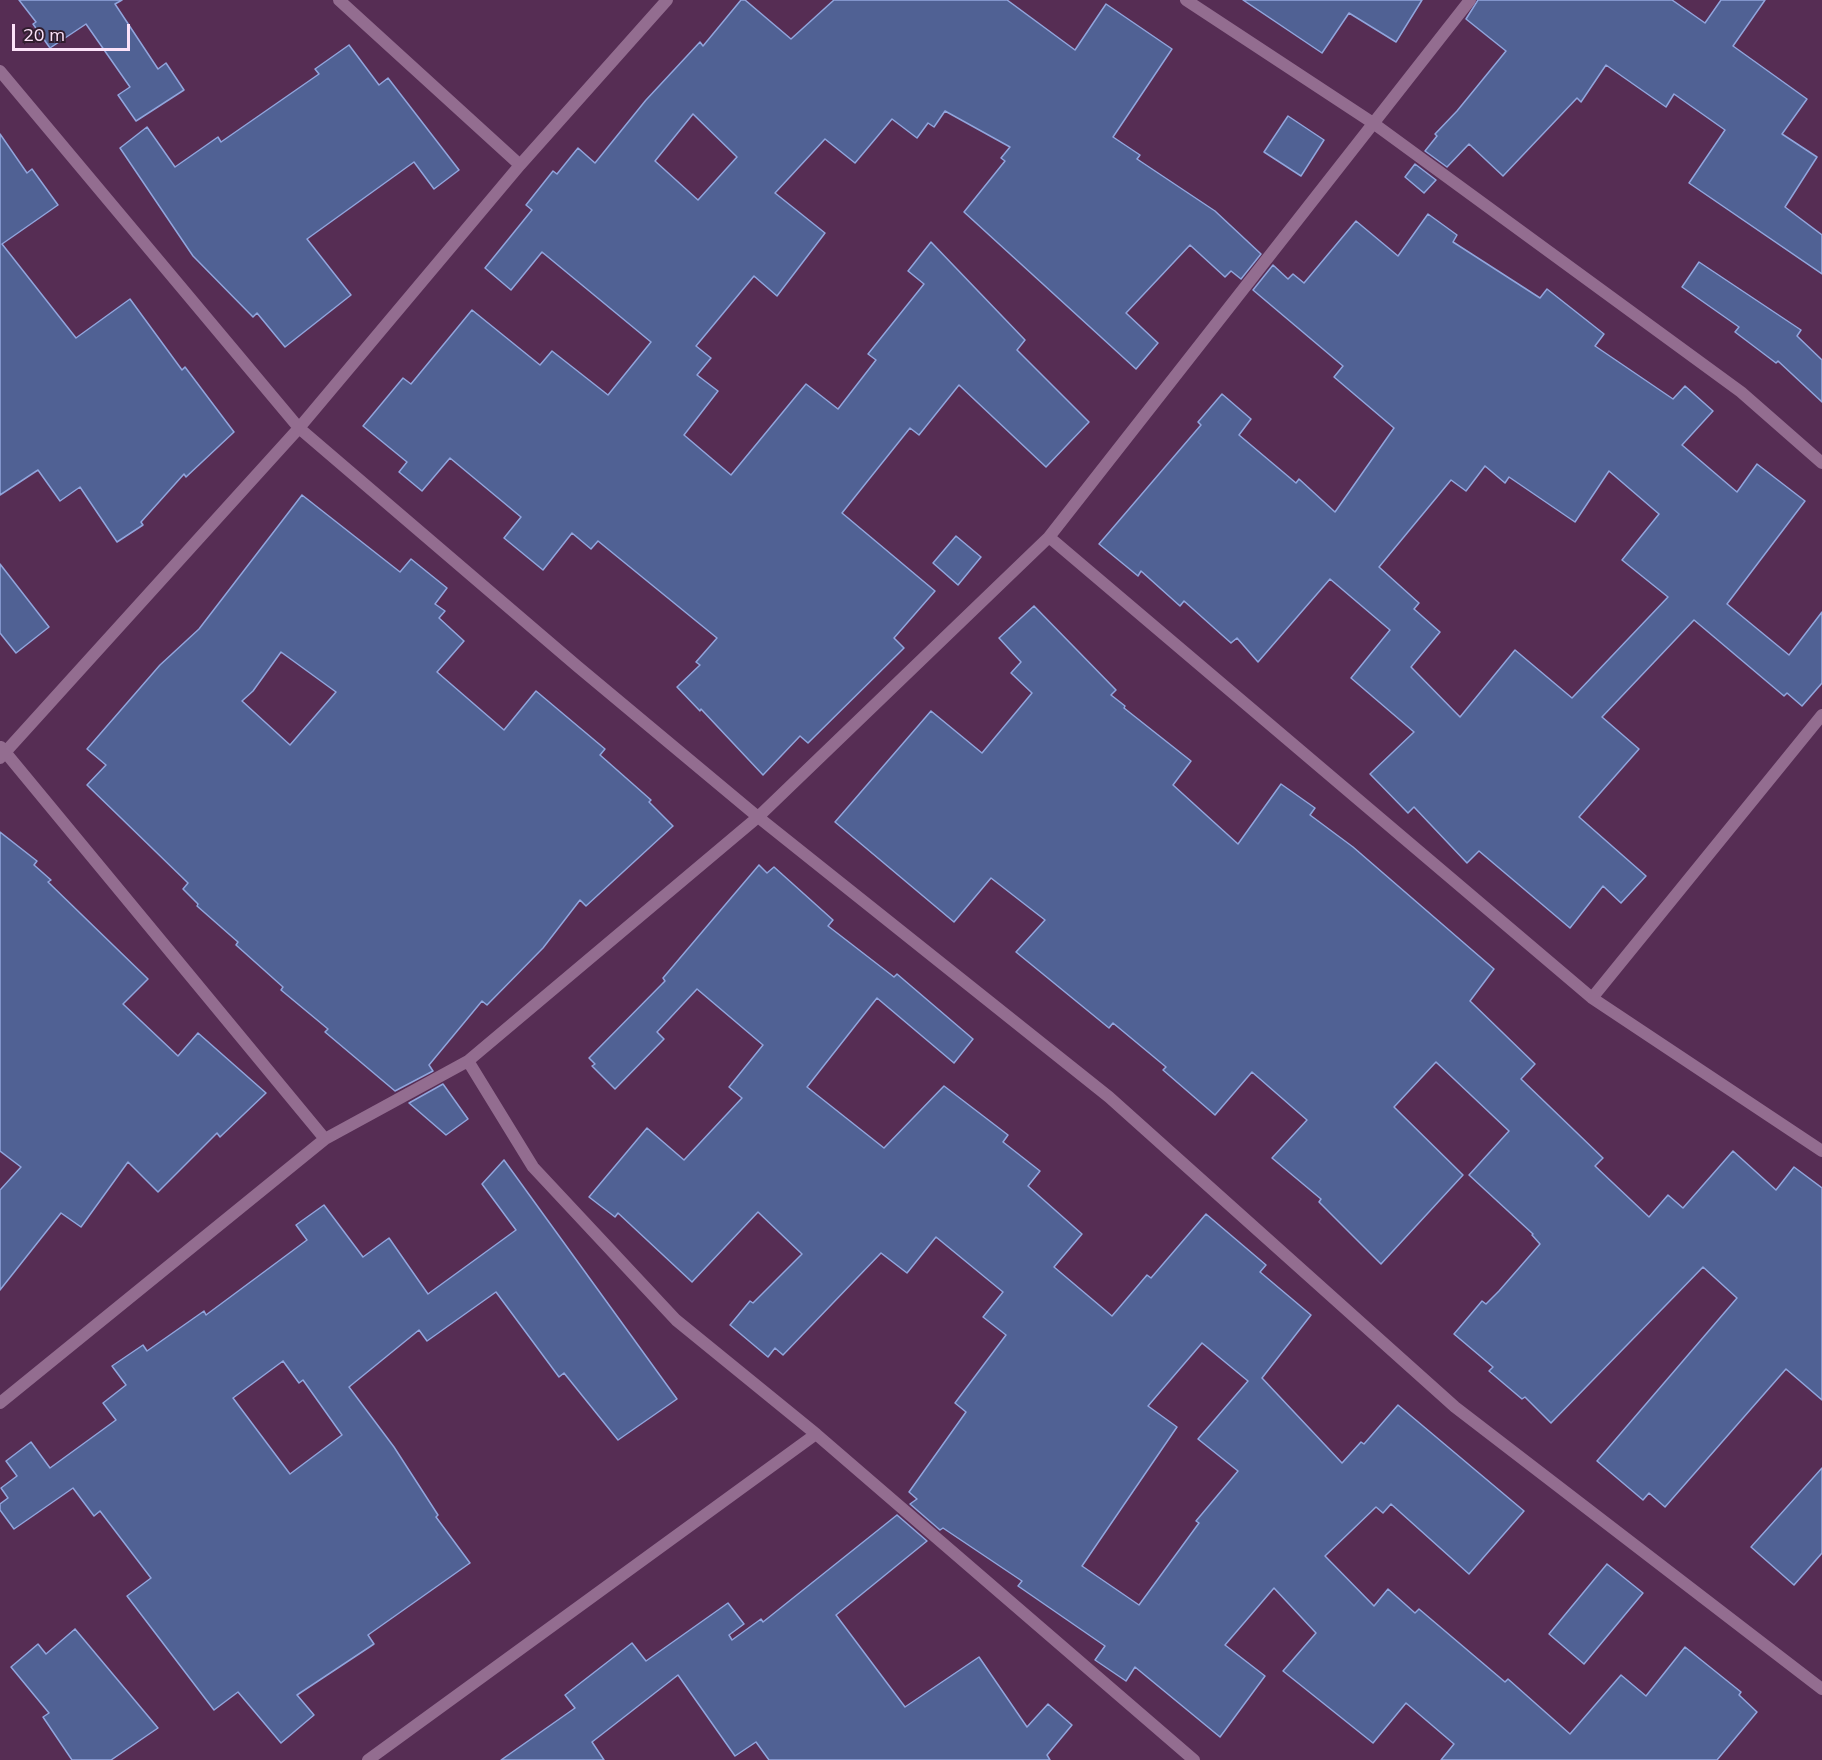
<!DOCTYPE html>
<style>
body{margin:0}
#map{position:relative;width:1822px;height:1760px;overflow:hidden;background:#562d54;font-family:Mulish,sans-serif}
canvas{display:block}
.scale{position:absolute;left:12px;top:24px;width:118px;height:27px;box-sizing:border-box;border:3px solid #fce2f9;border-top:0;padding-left:8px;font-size:18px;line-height:21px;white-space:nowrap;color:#fce2f9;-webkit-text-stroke:4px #311e2f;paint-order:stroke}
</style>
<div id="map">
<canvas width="1822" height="1760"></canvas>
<div class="scale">20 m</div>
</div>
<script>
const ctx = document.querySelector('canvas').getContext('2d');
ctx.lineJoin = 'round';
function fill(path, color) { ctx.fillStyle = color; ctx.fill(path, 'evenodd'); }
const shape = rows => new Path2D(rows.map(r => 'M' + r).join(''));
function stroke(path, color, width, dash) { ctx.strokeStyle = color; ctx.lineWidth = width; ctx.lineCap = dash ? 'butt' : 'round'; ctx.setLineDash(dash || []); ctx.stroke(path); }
const building = shape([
 [19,0,122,0,115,4,158,69,166,63,184,90,136,121,118,95,130,87,86,24,50,48,33,24,36,22,19,0],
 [741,0,745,0,791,39,834,0,1007,0,1075,50,1106,4,1172,49,1113,137,1140,155,1137,159,1215,211,1261,254,1241,279,1231,271,1225,277,1190,245,1126,313,1158,343,1136,369,964,212,1005,161,1001,158,1010,147,945,111,934,127,928,123,917,138,892,119,855,163,825,139,775,193,825,233,777,296,754,276,696,346,711,358,697,375,718,391,684,435,731,475,806,384,838,409,876,360,868,354,924,284,908,271,931,242,1025,340,1017,350,1089,422,1046,467,959,385,919,435,910,428,842,513,935,591,894,638,904,648,808,743,800,736,763,775,701,709,700,711,677,687,700,665,696,662,717,638,598,541,591,549,572,533,543,570,504,538,521,517,450,458,422,491,399,472,407,462,363,426,403,378,411,384,472,310,540,365,552,351,608,395,651,342,542,252,511,290,485,268,532,210,526,205,553,171,557,174,578,148,595,163,646,100,700,42,703,46,741,0],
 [693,114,737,157,698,200,655,161,693,114],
 [1243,0,1422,0,1396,42,1349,13,1322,53,1243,0],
 [1478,0,1672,0,1705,23,1721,0,1765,0,1733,46,1807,99,1782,134,1817,157,1785,207,1822,235,1822,274,1689,183,1725,130,1674,94,1666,107,1606,65,1581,102,1577,98,1503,176,1469,144,1447,167,1425,151,1437,136,1435,134,1457,111,1506,51,1466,19,1478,0],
 [349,45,379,85,388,78,459,170,434,189,414,162,307,239,351,295,285,347,257,313,253,317,193,256,120,148,147,127,175,167,218,137,221,142,319,74,315,69,349,45],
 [1288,116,1324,140,1301,176,1264,152,1288,116],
 [0,134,27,173,32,169,58,205,2,244,76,338,130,299,182,370,185,367,234,432,186,477,184,474,141,522,143,525,117,542,80,487,60,501,38,470,0,495,0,134],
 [1415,164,1436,180,1424,193,1405,177,1415,164],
 [1428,214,1457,235,1453,242,1540,298,1547,289,1604,334,1595,346,1673,399,1685,386,1713,411,1682,445,1737,492,1757,464,1805,501,1727,604,1789,655,1822,612,1822,683,1802,706,1787,693,1784,696,1694,620,1602,717,1639,749,1579,817,1646,876,1621,903,1603,886,1570,928,1479,851,1467,863,1414,807,1408,813,1370,774,1414,732,1351,678,1390,630,1330,579,1258,662,1237,638,1231,643,1184,601,1180,606,1141,571,1138,576,1099,544,1201,425,1198,422,1222,394,1251,419,1239,435,1296,483,1299,479,1335,512,1394,428,1334,377,1343,366,1253,290,1273,265,1288,279,1293,274,1304,283,1356,221,1398,256,1428,214],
 [1485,466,1505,483,1509,477,1575,522,1609,471,1659,514,1622,560,1668,597,1572,698,1515,650,1460,717,1411,667,1440,632,1414,609,1419,603,1379,567,1451,480,1466,491,1485,466],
 [1699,262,1801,330,1797,336,1822,360,1822,402,1778,361,1776,363,1735,332,1739,327,1682,287,1699,262],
 [302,495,400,572,411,559,447,588,435,604,445,611,439,618,464,641,437,672,504,730,536,691,605,749,600,755,651,800,649,802,673,826,586,906,580,900,543,948,487,1005,482,1001,429,1065,433,1071,395,1091,325,1032,328,1029,281,990,283,987,236,945,238,942,197,906,198,904,183,889,188,883,87,785,106,765,87,749,160,665,199,629,302,495],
 [281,652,336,692,290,745,242,701,253,691,281,652],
 [956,536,981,557,958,585,933,563,956,536],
 [0,564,49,627,16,653,0,633,0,564],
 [1034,606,1116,690,1111,695,1125,706,1124,708,1191,761,1173,785,1238,844,1281,784,1315,808,1310,815,1353,847,1494,969,1470,1001,1535,1064,1521,1079,1603,1158,1595,1166,1649,1217,1668,1195,1683,1208,1733,1151,1776,1190,1794,1167,1822,1188,1822,1400,1786,1369,1665,1507,1649,1493,1643,1500,1597,1461,1737,1298,1703,1267,1551,1423,1525,1397,1522,1399,1489,1371,1493,1367,1454,1334,1482,1301,1486,1304,1499,1291,1540,1244,1532,1235,1533,1234,1469,1175,1509,1131,1436,1062,1394,1107,1463,1175,1381,1264,1319,1202,1321,1199,1272,1158,1307,1120,1252,1072,1215,1115,1163,1070,1166,1067,1113,1023,1109,1028,1016,952,1045,920,991,878,954,922,835,822,931,711,982,753,1032,693,1011,673,1021,662,999,638,1034,606],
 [0,832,37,861,34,865,51,880,48,882,148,979,123,1004,178,1056,198,1033,266,1093,220,1137,217,1133,158,1192,128,1162,81,1227,61,1213,0,1290,0,1190,21,1167,0,1151,0,832],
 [759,865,767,873,774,867,833,920,828,926,894,977,897,974,973,1039,954,1063,877,998,807,1087,884,1148,944,1086,1008,1135,1003,1142,1040,1171,1028,1186,1082,1234,1054,1267,1112,1316,1147,1275,1151,1278,1206,1214,1266,1265,1260,1272,1311,1315,1262,1378,1342,1463,1361,1442,1364,1444,1398,1405,1524,1511,1469,1574,1391,1504,1383,1513,1376,1507,1325,1556,1374,1606,1388,1589,1415,1613,1419,1609,1505,1682,1508,1679,1570,1734,1621,1675,1646,1696,1685,1647,1741,1692,1739,1695,1757,1712,1717,1760,1441,1760,1454,1744,1406,1703,1373,1743,1283,1671,1316,1633,1274,1588,1225,1645,1265,1676,1220,1737,1135,1667,1126,1681,1095,1660,1105,1646,1018,1586,1022,1581,943,1528,940,1530,910,1504,917,1499,909,1492,966,1412,955,1403,1006,1335,983,1317,1003,1292,936,1237,907,1273,881,1253,783,1355,775,1348,768,1357,730,1325,750,1301,753,1303,802,1254,758,1212,692,1282,618,1213,615,1217,589,1197,647,1128,684,1160,742,1098,729,1087,763,1045,697,989,657,1032,664,1039,615,1089,592,1066,595,1064,589,1058,665,981,663,978,759,865],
 [1202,1343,1248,1381,1198,1439,1238,1471,1196,1521,1199,1523,1139,1605,1082,1566,1177,1427,1148,1406,1202,1343],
 [443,1084,468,1119,446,1135,409,1103,443,1084],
 [504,1160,677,1399,618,1440,564,1373,559,1377,496,1292,427,1341,419,1330,349,1387,394,1447,438,1515,436,1517,470,1563,368,1635,374,1644,297,1695,314,1715,281,1743,238,1692,214,1710,127,1596,151,1578,100,1511,94,1516,73,1488,14,1529,0,1510,0,1504,8,1498,1,1488,17,1476,6,1461,31,1442,50,1468,116,1420,103,1403,126,1385,112,1366,143,1345,147,1351,204,1311,206,1315,307,1240,296,1225,324,1205,363,1257,389,1238,428,1294,516,1230,482,1184,504,1160],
 [283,1361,299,1383,303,1380,342,1435,290,1474,233,1398,283,1361],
 [1822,1468,1822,1553,1794,1585,1751,1547,1822,1468],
 [897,1515,927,1541,836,1615,905,1707,979,1657,1027,1727,1048,1704,1072,1725,1047,1755,1050,1760,769,1760,756,1742,735,1756,678,1675,592,1742,604,1760,501,1760,575,1708,565,1695,632,1643,646,1661,728,1603,744,1624,729,1635,732,1640,761,1619,763,1622,897,1515],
 [1607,1564,1643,1593,1584,1664,1549,1634,1607,1564],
 [75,1629,158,1728,111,1760,72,1760,43,1717,49,1713,11,1667,38,1644,46,1654,75,1629]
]);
const minor = shape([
 [339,0,520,165],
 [1186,0,1373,123,1741,392,1822,463],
 [0,71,299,428,577,666,758,817,1109,1097,1455,1407,1822,1689],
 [1049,537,1592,998,1822,1151],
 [1,747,325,1139],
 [0,758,299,428,520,165,667,0],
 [1592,998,1822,715],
 [0,1403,325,1139,468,1061,758,817,1049,537,1470,0],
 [816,1434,1194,1760],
 [368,1760,816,1434,676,1320,533,1167,468,1061]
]);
fill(building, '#506194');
stroke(building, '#91a5dd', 1.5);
stroke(minor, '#936d90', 12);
</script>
